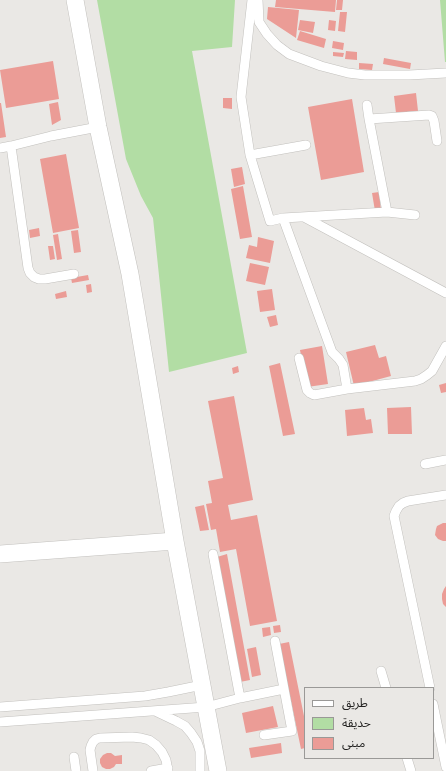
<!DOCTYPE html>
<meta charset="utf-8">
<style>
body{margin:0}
#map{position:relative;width:446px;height:771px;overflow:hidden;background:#eae8e5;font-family:"Work Sans","Noto Sans Arabic",sans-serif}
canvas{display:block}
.legend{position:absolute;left:304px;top:687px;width:130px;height:72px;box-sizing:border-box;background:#eae8e5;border:1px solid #9a9997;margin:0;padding:5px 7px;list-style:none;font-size:12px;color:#232221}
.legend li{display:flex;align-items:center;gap:8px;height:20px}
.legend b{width:20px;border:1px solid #9a9997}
</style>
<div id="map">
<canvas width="446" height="771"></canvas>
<ul class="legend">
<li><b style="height:5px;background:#fff"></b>طريق</li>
<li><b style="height:11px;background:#b2dda4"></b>حديقة</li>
<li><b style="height:11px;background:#eb9c96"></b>مبنى</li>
</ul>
</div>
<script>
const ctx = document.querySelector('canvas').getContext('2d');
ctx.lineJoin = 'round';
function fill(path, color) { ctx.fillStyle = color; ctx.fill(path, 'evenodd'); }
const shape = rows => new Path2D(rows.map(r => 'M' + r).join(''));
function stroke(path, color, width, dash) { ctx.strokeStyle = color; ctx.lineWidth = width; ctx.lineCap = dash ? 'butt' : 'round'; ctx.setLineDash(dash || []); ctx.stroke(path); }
const green = shape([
 [97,0,235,0,232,47,192,51,247,353,169,372,153,218,141,196,126,159],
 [440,0,446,0,446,62,445,62]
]);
const building = shape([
 [276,0,336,0,335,12,275,7],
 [337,0,343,0,342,10,336,10],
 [268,7,299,10,296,38,267,19],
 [340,12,347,12,345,32,338,31],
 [300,20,315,22,313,33,298,30],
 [329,20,336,21,335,31,328,30],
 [300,31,326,39,324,48,297,40],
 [333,41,344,43,343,50,332,48],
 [346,51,357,52,357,60,345,59],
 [333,52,344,53,343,57,333,56],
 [384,58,411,63,410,69,383,64],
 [53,61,59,99,6,108,0,70],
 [359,63,373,64,372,70,359,69],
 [416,93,418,111,396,113,394,96],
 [223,98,232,98,232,109,223,108],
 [352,99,364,172,321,180,308,107],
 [58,102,61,120,52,125,49,104],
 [0,103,1,103,6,137,0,138],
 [66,154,79,228,53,233,40,159],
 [242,167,245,184,234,187,231,169],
 [243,186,252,237,240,239,231,189],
 [379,192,381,210,375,211,372,193],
 [39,228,40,236,30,238,29,230],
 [78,230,81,252,74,253,71,231],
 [58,234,62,259,57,260,53,235],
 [258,237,274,241,270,263,246,258,249,245,257,247],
 [48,246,53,246,55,259,50,260],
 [250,263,269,267,265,285,246,281],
 [88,275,89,280,72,283,71,278],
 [91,284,92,292,87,293,86,285],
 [272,289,275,310,260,312,257,291],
 [66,291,67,297,56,299,55,294],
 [276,315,278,325,270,327,267,317],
 [375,345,379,358,386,356,391,376,354,386,346,352],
 [322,346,328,384,307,387,300,350],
 [280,363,295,434,283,436,269,366],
 [238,366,239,372,233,374,232,368],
 [446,383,446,392,441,393,439,385],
 [234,396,253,500,228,505,231,520,257,515,277,621,250,626,236,549,220,552,216,529,211,530,206,504,212,503,208,481,223,478,208,401],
 [411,407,412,434,388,434,387,408],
 [364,408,366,420,371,419,373,433,347,436,345,410],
 [204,505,209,530,200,531,195,507],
 [443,523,446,523,446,541,443,541,438,539,435,535,436,529,437,526],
 [227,554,250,680,240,682,217,557],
 [446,586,446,607,443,604,442,599,442,594,444,589],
 [280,625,281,632,274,633,273,626],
 [270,627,271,635,263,637,262,628],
 [289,642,305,721,305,748,301,749,279,644],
 [256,647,261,675,252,677,247,649],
 [273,706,278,727,246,733,242,713],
 [281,743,282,753,251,758,249,748],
 [107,753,111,753,115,756,122,755,122,764,116,764,114,767,110,769,106,769,102,767,100,763,100,759,103,755]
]);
const service = shape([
 [252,0,241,97,250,155,270,221,283,218,387,212,415,215],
 [258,0,259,22,267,34,277,45,289,54,321,66,348,73,365,75,409,75,446,73],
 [367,105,369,119,387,212],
 [369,119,429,115,432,116,434,121,437,141],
 [11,146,28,268,30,273,34,277,39,279,45,279,74,274],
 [0,148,11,146,51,136,98,127],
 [250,155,306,145],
 [304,217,446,293],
 [283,218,332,352,339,359,343,365,347,389],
 [299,358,307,390,310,393,314,395,347,389,415,381,421,379,427,375,432,371,446,346],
 [425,464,446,460],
 [213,554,240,698],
 [381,671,386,688],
 [430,688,394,516,396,511,399,506,403,503,408,501,446,495],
 [433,704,446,767],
 [0,707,145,696,168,692,202,685],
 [155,711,176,721,185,726,191,733,197,742,200,751,200,771],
 [0,722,206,707,240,698,284,689],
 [264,735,292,731,275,641],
 [74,757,76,771],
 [407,758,411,771],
 [93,771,90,750,91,746,93,742,96,739,100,738,132,737,141,738,149,740,156,745,162,752,166,760,168,771],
 [151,771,168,768]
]);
const minor = shape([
 [75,0,98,127,130,274,175,541,218,771],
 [0,554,175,541]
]);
fill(green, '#b2dda4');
fill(building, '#eb9c96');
stroke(service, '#c2c0bd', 10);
stroke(minor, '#c2c0bd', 18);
stroke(service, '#fff', 9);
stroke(minor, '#fff', 17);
</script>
